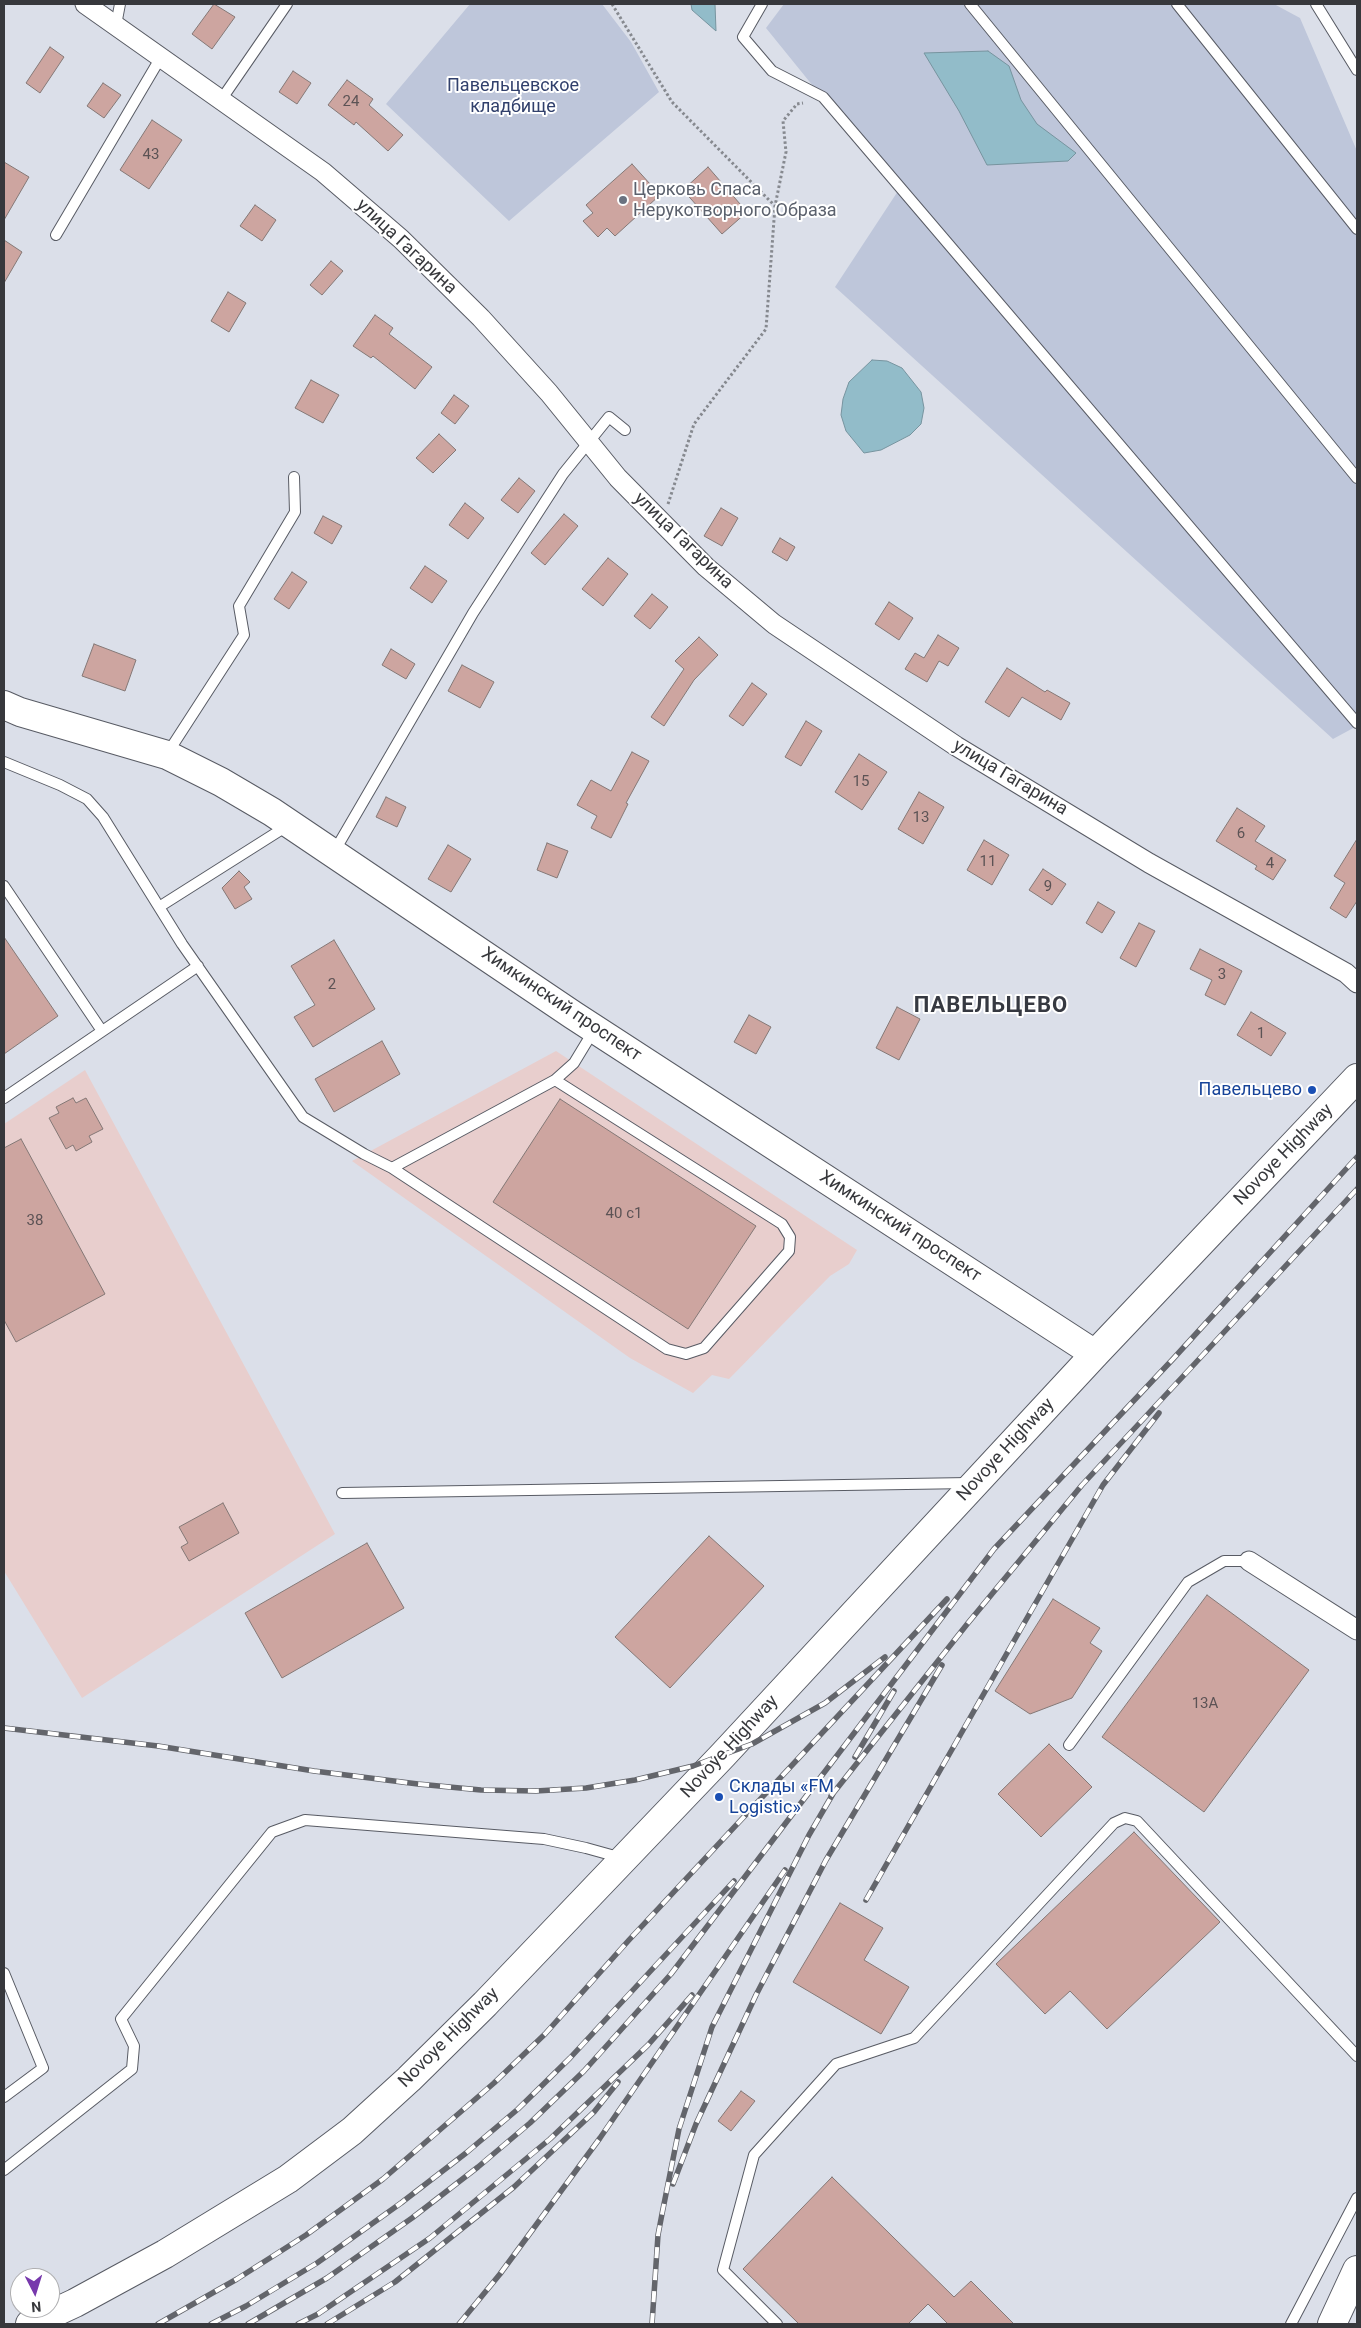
<!DOCTYPE html>
<meta charset="utf-8">
<style>
body{margin:0}
#map{position:relative;width:1361px;height:2328px;overflow:hidden;background:#dbdfe9;font-family:Roboto,sans-serif}
canvas{display:block}
.frame{position:absolute;inset:0;border:5px solid #37383c;pointer-events:none}
.north{position:absolute;left:10px;top:2268px;width:50px;height:50px;box-sizing:border-box;background:#fff;border:1px solid #afafb1;border-radius:50%;rotate:175deg;font-size:14px;font-weight:700;line-height:20px;text-align:center;color:#37383c}
.north::after{content:'';display:block;margin:auto;width:18px;height:22px;background:#7738ac;clip-path:polygon(50% 0,100% 100%,50% 72%,0 100%)}
</style>
<div id="map">
<canvas width="1361" height="2328"></canvas>
<div class="frame"></div>
<div class="north">N</div>
</div>
<script>
const ctx = document.querySelector('canvas').getContext('2d');
ctx.lineJoin = 'round';
function fill(path, color) { ctx.fillStyle = color; ctx.fill(path, 'evenodd'); }
const shape = rows => new Path2D(rows.map(r => 'M' + r).join(''));
function stroke(path, color, width, dash) { ctx.strokeStyle = color; ctx.lineWidth = width; ctx.lineCap = dash ? 'butt' : 'round'; ctx.setLineDash(dash || []); ctx.stroke(path); }
function drawText(font, color, halo, rows, align = 'center') {
  ctx.font = font + ' Roboto,sans-serif'; ctx.lineWidth = 4; ctx.setLineDash([]); ctx.textBaseline = 'middle'; ctx.strokeStyle = halo; ctx.fillStyle = color; for (const [text, x, y, turn = 0] of rows) {
    ctx.save(); ctx.translate(x, y); ctx.rotate((+turn || 0) * Math.PI / 180); ctx.textAlign = isNaN(turn) ? turn : align; if (halo) ctx.strokeText(text, 0, 0); ctx.fillText(text, 0, 0); ctx.restore();
  }
}
const commercial = shape([
 [556,1051,857,1250,849,1264,830,1276,729,1379,712,1375,693,1393,630,1358,352,1161],
 [85,1070,335,1534,82,1698,4,1571,4,1124]
]);
const green = shape([
 [470,4,602,4,631,42,659,92,509,221,386,104],
 [784,4,1274,4,1300,18,1357,151,1357,726,1333,739,835,287,898,191,766,28]
]);
const water = shape([
 [691,4,715,4,716,31,692,10,691,4],
 [988,51,1009,66,1021,100,1037,124,1076,153,1068,161,987,165,959,111,924,53,988,51],
 [872,360,887,361,902,368,921,392,924,408,921,424,910,435,881,450,864,453,846,431,841,415,843,399,849,382,872,360]
]);
const building = shape([
 [214,4,235,17,212,49,192,34,214,4],
 [50,47,64,57,40,93,26,83,50,47],
 [293,71,311,83,297,104,279,92,293,71],
 [347,80,373,99,369,105,403,135,388,151,356,122,354,125,328,105,347,80],
 [103,83,121,95,104,118,87,106,103,83],
 [152,120,182,140,149,189,120,170,152,120],
 [4,162,29,177,4,220,4,162],
 [632,164,660,195,615,236,607,228,598,237,583,221,593,213,586,205,632,164],
 [708,167,747,212,722,234,683,190,708,167],
 [255,205,276,220,262,241,240,226,255,205],
 [4,240,22,252,4,283,4,240],
 [331,261,343,271,322,295,310,285,331,261],
 [228,292,246,303,229,332,211,321,228,292],
 [375,315,393,328,389,334,432,367,415,389,373,356,371,358,353,346,375,315],
 [311,380,339,395,323,423,295,408,311,380],
 [454,395,469,406,455,424,441,413,454,395],
 [439,434,456,450,433,473,416,458,439,434],
 [519,478,535,491,518,513,501,500,519,478],
 [465,503,484,518,468,539,449,525,465,503],
 [721,508,738,518,722,546,704,536,721,508],
 [564,514,578,526,545,565,531,553,564,514],
 [323,516,342,526,332,544,314,533,323,516],
 [780,538,795,547,787,561,772,552,780,538],
 [608,558,628,574,603,606,582,589,608,558],
 [425,566,447,581,432,603,410,588,425,566],
 [292,572,307,582,289,609,274,599,292,572],
 [652,594,668,607,650,629,634,616,652,594],
 [889,602,913,618,899,640,875,624,889,602],
 [938,635,959,648,948,666,939,661,927,682,905,669,915,653,924,658,938,635],
 [699,637,718,655,694,680,664,726,651,717,684,669,675,661,699,637],
 [94,644,136,660,125,691,82,676,94,644],
 [391,649,415,664,406,679,382,665,391,649],
 [462,665,494,682,480,708,448,691,462,665],
 [1007,668,1045,692,1047,690,1070,703,1061,720,1022,697,1009,717,985,702,1007,668],
 [752,683,767,694,743,726,729,716,752,683],
 [806,721,822,731,801,766,785,757,806,721],
 [632,752,649,761,626,803,628,804,611,838,591,828,597,816,577,805,591,780,611,791,632,752],
 [859,754,887,772,862,810,835,792,859,754],
 [919,792,944,807,923,844,898,829,919,792],
 [386,797,406,807,397,827,376,817,386,797],
 [1237,808,1265,826,1255,841,1286,860,1273,880,1255,869,1257,866,1216,841,1237,808],
 [1357,839,1357,901,1346,918,1330,908,1345,883,1334,876,1357,839],
 [984,840,1009,855,992,885,967,870,984,840],
 [547,843,568,851,557,878,537,870,547,843],
 [448,845,471,859,451,892,428,879,448,845],
 [1043,869,1066,884,1052,905,1029,890,1043,869],
 [239,871,250,882,244,887,252,899,235,909,222,888,239,871],
 [1098,902,1115,912,1102,933,1086,923,1098,902],
 [1139,923,1155,931,1136,967,1120,958,1139,923],
 [4,937,58,1016,4,1054,4,937],
 [334,940,375,1009,313,1047,294,1017,315,1005,291,966,334,940],
 [1200,949,1242,971,1225,1005,1205,995,1212,980,1190,969,1200,949],
 [897,1007,920,1019,899,1060,876,1048,897,1007],
 [1251,1012,1286,1033,1271,1056,1237,1035,1251,1012],
 [749,1015,771,1027,756,1054,734,1042,749,1015],
 [382,1041,400,1074,334,1112,315,1079,382,1041],
 [73,1098,76,1103,86,1098,103,1129,89,1136,92,1142,76,1151,73,1145,66,1149,49,1118,59,1113,56,1107,73,1098],
 [560,1099,756,1226,688,1329,493,1202,560,1099],
 [21,1139,105,1294,16,1342,4,1320,4,1148,21,1139],
 [223,1503,239,1533,189,1561,181,1547,188,1543,179,1527,223,1503],
 [709,1536,764,1586,670,1688,615,1637,709,1536],
 [367,1543,404,1608,282,1678,245,1613,367,1543],
 [1207,1595,1309,1670,1204,1812,1102,1737,1207,1595],
 [1053,1599,1100,1628,1090,1643,1102,1651,1072,1698,1030,1714,995,1691,1053,1599],
 [1049,1744,1092,1787,1041,1837,998,1794,1049,1744],
 [1134,1832,1220,1922,1107,2029,1070,1991,1045,2014,996,1964,1134,1832],
 [840,1903,883,1928,864,1960,909,1987,881,2034,793,1982,840,1903],
 [741,2091,755,2101,731,2131,718,2121,741,2091],
 [832,2177,954,2297,971,2281,1014,2324,948,2324,928,2304,908,2324,799,2324,743,2269,832,2177]
]);
const path = shape([
 [612,4,672,102,775,206],
 [668,504,694,424,766,329,775,206,786,152,783,121,797,104,803,103]
]);
const lane = shape([
 [762,4,743,37,772,71,823,97,1357,723],
 [970,4,1357,478],
 [1177,4,1357,229],
 [1316,4,1357,70],
 [116,25,120,4],
 [221,100,287,4],
 [56,235,161,57],
 [167,754,244,635,239,606,295,512,294,477],
 [4,762,60,785,87,799,103,817,182,944,303,1117,364,1154,392,1168,667,1349,686,1354,704,1348,789,1251,790,1237,782,1224,555,1080,574,1063,594,1030],
 [334,852,473,613,563,474,609,417,625,430],
 [4,886,102,1031],
 [159,907,287,826],
 [4,1098,198,966],
 [392,1168,555,1080],
 [342,1493,969,1483],
 [1069,1745,1188,1582,1224,1561,1249,1561],
 [4,1973,43,2068,4,2097],
 [4,2170,132,2069,134,2046,121,2019,272,1832,305,1820,544,1839,586,1848,622,1858],
 [777,2324,723,2270,754,2155,836,2064,914,2038,1114,1823,1125,1818,1137,1821,1357,2056],
 [1291,2324,1357,2198]
]);
const street = shape([
 [85,4,323,172,401,239,481,318,549,393,618,478,706,567,774,624,956,746,1149,863,1346,973,1357,983],
 [1249,1561,1357,1630]
]);
const secondary = shape([
 [4,705,20,712,167,755,221,782,272,812,573,1015,1095,1354],
 [30,2324,75,2303,165,2254,288,2179,352,2131,409,2079,485,2004,723,1755,1095,1354,1357,1078],
 [1332,2324,1357,2270]
]);
const rail = shape([
 [4,1728,158,1746,314,1771,418,1784,481,1790,536,1791,586,1788,635,1780,693,1766,752,1744,825,1703,885,1657],
 [855,1757,894,1691],
 [831,1796,968,1623,1082,1485,1357,1189],
 [866,1900,1103,1485,1159,1413],
 [673,2184,696,2124,756,1995,826,1860,942,1665],
 [158,2324,237,2279,306,2235,383,2179,494,2083,545,2034,629,1940,947,1599],
 [211,2324,246,2306,317,2263,401,2203,466,2153,518,2109,570,2058,734,1881],
 [248,2324,327,2278,412,2218,478,2167,530,2123,584,2071,671,1974,994,1549,1173,1359,1357,1157],
 [298,2324,318,2314,430,2238,550,2139,648,2045,692,1995],
 [327,2324,395,2282,514,2187,594,2112,618,2082],
 [459,2324,500,2274,600,2138,785,1870],
 [652,2324,658,2235,662,2214,679,2129,712,2027,809,1835,834,1792]
]);
const markers = [
 [623,200,5,"#6b7280"],
 [1312,1090,5,"#1a4fb4"],
 [719,1797,5,"#1a4fb4"]
];
const numberNames = [
 ["24",351,102],
 ["43",151,155],
 ["15",861,782],
 ["13",921,818],
 ["6",1241,834],
 ["11",988,862],
 ["4",1270,864],
 ["9",1048,887],
 ["3",1222,975],
 ["2",332,985],
 ["1",1261,1034],
 ["40 с1",624,1214],
 ["38",35,1221],
 ["13А",1205,1704]
];
const parkNames = [
 ["Павельцевское",513,86],
 ["кладбище",513,107]
];
const worshipNames = [
 ["Церковь Спаса",633,190],
 ["Нерукотворного Образа",633,211]
];
const streetNames = [
 ["улица Гагарина",406,247,43],
 ["улица Гагарина",683,541,44],
 ["улица Гагарина",1010,778,31],
 ["Химкинский проспект",561,1005,34],
 ["Novoye Highway",1284,1155,-46],
 ["Химкинский проспект",900,1227,33],
 ["Novoye Highway",1006,1450,-47],
 ["Novoye Highway",730,1747,-47],
 ["Novoye Highway",449,2038,-45]
];
const transitNames = [
 ["Павельцево",1302,1090],
 ["Склады «FM",729,1787,"left"],
 ["Logistic»",729,1808,"left"]
];
const districtNames = [
 ["ПАВЕЛЬЦЕВО",991,1006]
];
fill(commercial, '#e8cecd');
fill(green, '#bec6da');
fill(water, '#92bcc9');
stroke(water, '#77949f', 1);
fill(building, '#cda5a0');
stroke(building, '#847876', 1);
stroke(lane, '#585b64', 12);
stroke(street, '#585b64', 21);
stroke(secondary, '#585b64', 30);
stroke(path, '#86898f', 3, [2.5, 2.5]);
stroke(lane, '#fff', 10);
stroke(street, '#fff', 19);
stroke(secondary, '#fff', 28);
stroke(rail, '#63656b', 5.5);
stroke(rail, '#fff', 4, [11]);
for (const [x, y, r, color] of markers) { const dot = new Path2D(); dot.arc(x, y, r, 0, 2 * Math.PI); ctx.fillStyle = color; ctx.fill(dot); stroke(dot, '#fff', 2); }
drawText('15px', '#5c5355', null, numberNames);
drawText('18px', '#31406c', '#fff', parkNames);
drawText('18px', '#5b616d', '#fff', worshipNames, 'left');
drawText('18px', '#37383c', '#fff', streetNames);
drawText('18px', '#164399', '#fff', transitNames, 'right');
ctx.letterSpacing = '1px';
drawText('bold 22px', '#363941', '#fff', districtNames);
ctx.letterSpacing = '0px';
</script>
